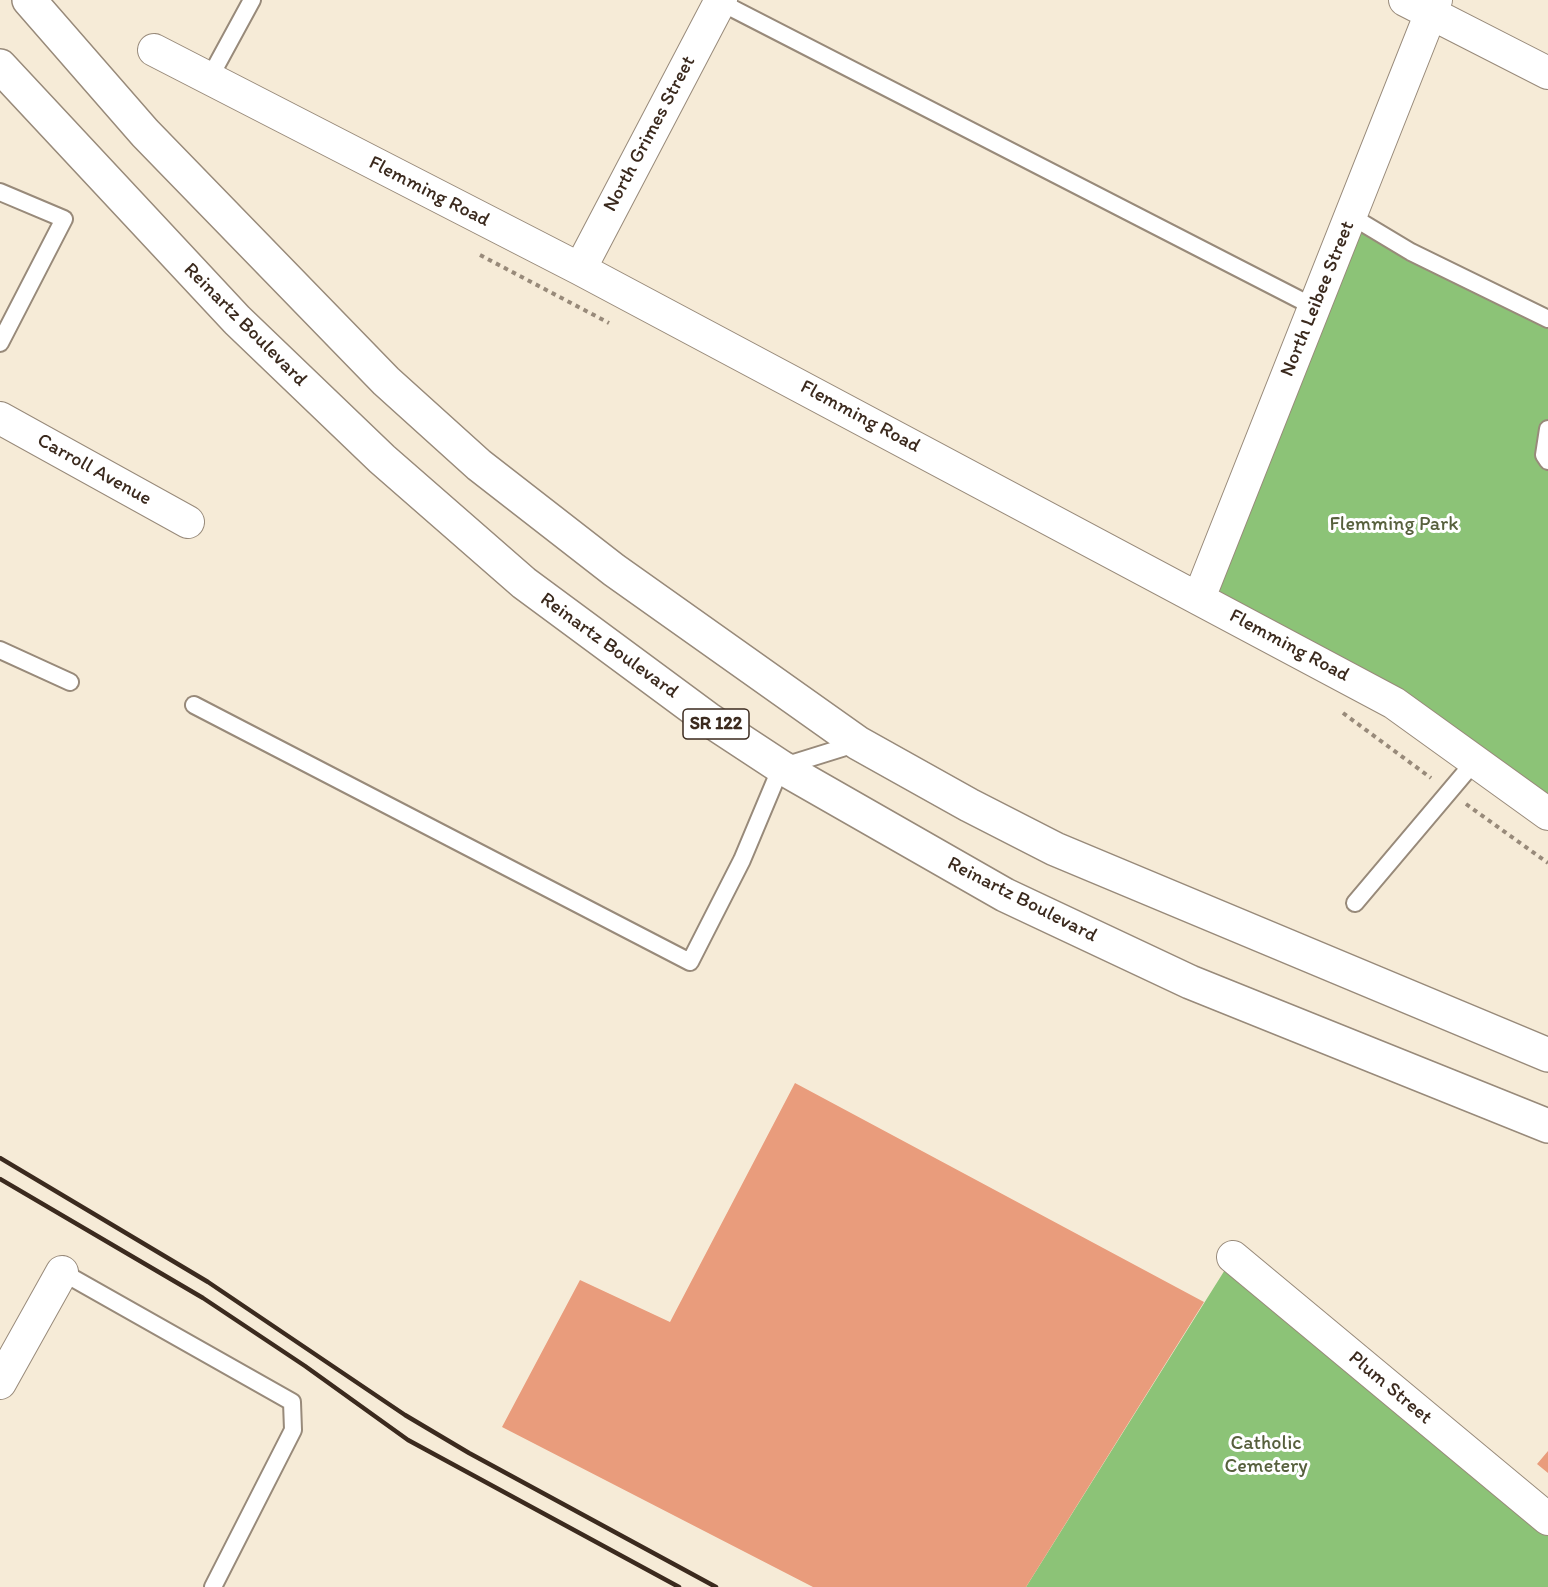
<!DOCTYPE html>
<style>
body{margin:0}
canvas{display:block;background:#f6ebd7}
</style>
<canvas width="1548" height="1587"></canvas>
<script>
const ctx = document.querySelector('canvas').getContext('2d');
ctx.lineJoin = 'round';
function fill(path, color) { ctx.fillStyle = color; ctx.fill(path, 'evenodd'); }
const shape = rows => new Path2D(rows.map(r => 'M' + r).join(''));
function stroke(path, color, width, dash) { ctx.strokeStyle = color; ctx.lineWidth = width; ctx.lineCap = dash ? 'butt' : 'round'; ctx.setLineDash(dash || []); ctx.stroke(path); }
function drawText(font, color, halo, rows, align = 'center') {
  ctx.font = font + ' Itim,sans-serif'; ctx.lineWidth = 6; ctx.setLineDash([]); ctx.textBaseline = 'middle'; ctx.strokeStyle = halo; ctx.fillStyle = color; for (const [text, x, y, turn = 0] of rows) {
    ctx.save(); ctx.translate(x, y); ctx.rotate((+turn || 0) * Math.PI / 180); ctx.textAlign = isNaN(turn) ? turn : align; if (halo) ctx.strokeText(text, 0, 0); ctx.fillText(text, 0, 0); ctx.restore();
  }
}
const green = shape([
 [1351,216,1548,319,1548,814,1199,598],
 [1233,1257,1548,1519,1548,1587,1026,1587]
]);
const building = shape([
 [795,1083,1204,1302,1026,1587,813,1587,502,1427,580,1280,670,1322],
 [1548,1451,1548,1473,1537,1464]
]);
const path = shape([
 [480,255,609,323],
 [1343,713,1431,778],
 [1466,804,1548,863]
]);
const service = shape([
 [716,0,1314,307],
 [209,79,252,0],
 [0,192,64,219,0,343],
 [1351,216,1411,252,1548,319],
 [1548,429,1544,455,1548,461],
 [0,650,70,682],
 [194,705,690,962,742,860,781,767,858,743],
 [1355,903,1475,761],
 [62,1272,292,1402,293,1430,213,1587]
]);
const minor = shape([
 [1405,0,1548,73],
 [154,50,580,269,1394,703,1548,814],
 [580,269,721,0],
 [0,418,188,522],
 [1199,598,1436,0],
 [1233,1257,1548,1519],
 [0,1383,62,1272]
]);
const primary = shape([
 [29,0,145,133,386,381,479,465,614,570,858,743,969,805,1055,849,1548,1055],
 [0,66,237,320,382,459,524,583,708,719,781,767,1005,895,1190,982,1548,1126]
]);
const rail = shape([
 [0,1158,208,1282,405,1415,469,1453,716,1587],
 [0,1179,203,1298,305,1366,408,1440,679,1587]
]);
const shields = [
 [716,724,66]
];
const shieldNames = [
 ["SR 122",716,724]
];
const streetNames = [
 ["North Grimes Street",650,134,-62],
 ["Flemming Road",429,192,27],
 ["North Leibee Street",1318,299,-68],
 ["Reinartz Boulevard",245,325,45],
 ["Flemming Road",860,417,28],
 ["Carroll Avenue",94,470,29],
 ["Reinartz Boulevard",609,646,36],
 ["Flemming Road",1289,646,28],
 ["Reinartz Boulevard",1022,900,27],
 ["Plum Street",1390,1388,40]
];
const parkNames = [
 ["Flemming Park",1394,525],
 ["Catholic",1266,1444],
 ["Cemetery",1266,1467]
];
fill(green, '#8cc377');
fill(building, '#e99c7c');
stroke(service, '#988a7a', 20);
stroke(minor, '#988a7a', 34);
stroke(primary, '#988a7a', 36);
stroke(path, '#988a7a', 4, [4.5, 4.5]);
stroke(service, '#fff', 16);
stroke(minor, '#fff', 32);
stroke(primary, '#fff', 33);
stroke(rail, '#3b2a1e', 4.5);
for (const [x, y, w] of shields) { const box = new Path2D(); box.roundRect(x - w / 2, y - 15, w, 30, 4.5); ctx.fillStyle = '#fff'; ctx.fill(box); stroke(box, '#3b2a1e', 1.5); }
drawText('bold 18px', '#3b2a1e', null, shieldNames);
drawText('20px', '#3b2a1e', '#fff', streetNames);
drawText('20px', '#57603d', '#fff', parkNames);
</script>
